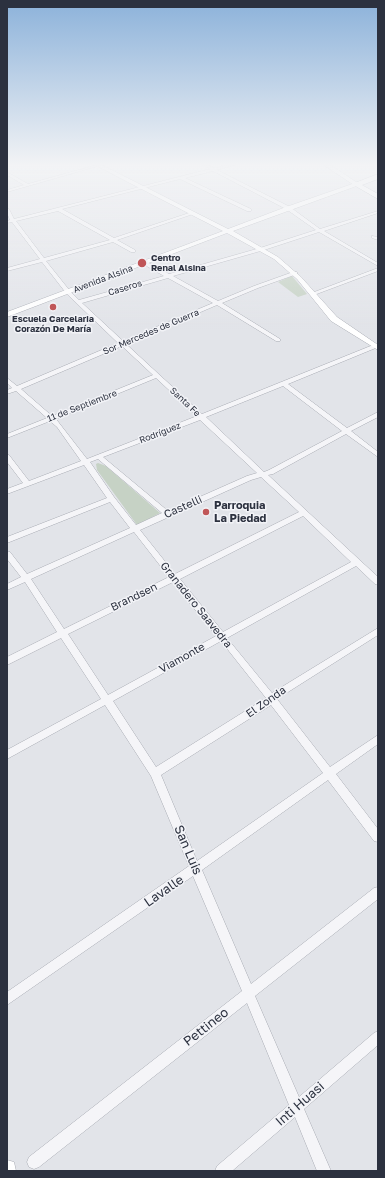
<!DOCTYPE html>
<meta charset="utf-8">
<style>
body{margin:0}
#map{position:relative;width:385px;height:1178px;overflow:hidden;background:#e2e4e9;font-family:"Golos Text",sans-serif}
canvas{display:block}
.frame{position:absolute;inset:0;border:8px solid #2c313f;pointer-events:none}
</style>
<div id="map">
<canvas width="385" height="1178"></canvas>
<div class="frame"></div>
</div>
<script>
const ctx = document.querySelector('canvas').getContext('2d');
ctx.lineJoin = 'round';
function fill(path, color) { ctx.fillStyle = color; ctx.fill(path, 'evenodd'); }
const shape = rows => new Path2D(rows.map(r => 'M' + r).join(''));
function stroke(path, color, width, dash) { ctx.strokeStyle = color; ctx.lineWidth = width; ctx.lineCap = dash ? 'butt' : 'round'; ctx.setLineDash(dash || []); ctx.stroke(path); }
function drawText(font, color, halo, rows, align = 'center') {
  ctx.font = font + ' "Golos Text",sans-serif'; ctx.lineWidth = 3; ctx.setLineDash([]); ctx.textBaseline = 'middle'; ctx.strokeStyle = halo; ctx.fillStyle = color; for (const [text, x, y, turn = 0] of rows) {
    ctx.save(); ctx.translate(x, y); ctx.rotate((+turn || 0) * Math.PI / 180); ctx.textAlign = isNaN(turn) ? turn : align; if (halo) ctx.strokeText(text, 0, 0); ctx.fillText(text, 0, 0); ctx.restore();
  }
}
const green = shape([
 [292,276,307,294,298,297,278,282],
 [98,463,106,466,160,513,137,525,97,470,96,464]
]);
const street = shape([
 [100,164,105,164,7,192,7,190,24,185,7,175,7,172,28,184,100,164],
 [201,164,206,164,214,168,232,164,238,164,217,170,290,207,320,229,378,211,378,213,324,231,378,263,378,266,319,232,264,250,173,276,218,301,254,286,293,272,297,272,297,274,258,288,222,303,280,339,280,341,276,341,217,305,126,344,202,414,378,343,378,347,288,384,347,428,378,412,378,417,351,431,378,452,378,457,346,434,273,474,268,475,378,577,378,585,375,584,356,566,227,638,272,693,378,628,378,635,277,699,330,767,378,735,378,744,336,774,378,829,378,842,374,841,328,780,202,870,251,984,374,888,378,887,378,899,255,996,299,1097,374,1033,378,1031,378,1045,304,1109,331,1171,317,1171,295,1117,232,1171,215,1171,217,1166,289,1105,247,1003,39,1167,34,1169,29,1167,27,1162,29,1157,242,991,193,876,7,1005,7,992,189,866,151,776,105,705,7,759,7,750,101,699,61,638,7,665,7,657,57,632,25,582,7,590,7,584,21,577,7,559,7,551,10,552,27,574,130,528,110,502,7,543,7,537,107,498,84,465,7,494,7,489,23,483,7,462,7,455,9,455,29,481,81,461,57,427,50,421,7,438,7,434,47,418,16,391,7,394,7,390,12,388,7,383,7,378,17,386,118,343,66,293,42,262,7,271,7,268,40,259,12,222,7,223,7,221,10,220,7,213,7,208,9,209,14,219,210,169,201,164],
 [213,171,286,209,316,230,260,248,169,274,147,262,143,262,143,264,164,276,79,300,70,291,46,261,113,242,131,252,135,252,135,250,117,240,196,213,192,212,114,238,62,209,180,179,247,211,251,211,251,209,185,178,213,171],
 [58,211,110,240,44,258,16,221,58,211],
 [168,278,213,303,123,341,82,303,168,278],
 [122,346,153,375,52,416,21,389,122,346],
 [156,378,197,416,87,459,56,419,156,378],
 [283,386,342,431,269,470,264,472,206,417,283,386],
 [200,420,257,473,247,476,168,511,103,457,200,420],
 [98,459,162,513,136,525,114,497,90,462,98,459],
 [261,477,299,512,175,574,140,530,251,480,261,477],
 [303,516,351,562,223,632,180,579,303,516],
 [134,532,169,577,64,629,31,579,134,532],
 [173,582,216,636,108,695,68,634,173,582],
 [221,641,266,698,156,767,113,701,221,641],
 [271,705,323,773,197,861,161,775,271,705],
 [372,236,378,237,378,240,372,238,372,236],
 [378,268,378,271,314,295,309,294,378,268]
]);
const secondary = shape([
 [93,164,100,164,228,229,286,207,358,182,362,182,362,184,233,231,278,257,301,277,337,317,378,345,378,350,331,321,297,279,274,259,227,233,7,317,7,312,223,231,93,164],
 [7,1160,14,1162,16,1171,7,1171,7,1160]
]);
const primary = shape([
 [322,164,329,164,359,184,354,185,322,164]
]);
const highway = shape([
 [378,174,378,179,362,185,378,194,378,199,352,184,378,174]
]);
const markers = [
 [142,263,5,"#c05658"],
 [53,307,4,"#c05658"],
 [206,512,4,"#c05658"]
];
const farPoinames = [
 ["Centro",151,258],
 ["Renal Alsina",151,268],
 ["Escuela Carcelaria",53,319,"center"],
 ["Corazón De María",53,329,"center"]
];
const farStreetnames = [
 ["Avenida Alsina",103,279,-21],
 ["Caseros",125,288,-17],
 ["Sor Mercedes de Guerra",151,332,-23],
 ["Santa Fe",185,402,43],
 ["11 de Septiembre",82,406,-21],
 ["Rodríguez",160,433,-21]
];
const poiNames = [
 ["Parroquia",214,506],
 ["La Piedad",214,519]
];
const streetNames = [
 ["Castelli",183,507,-24],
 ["Brandsen",134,597,-26],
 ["Granadero Saavedra",196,605,51],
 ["Viamonte",182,658,-29],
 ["El Zonda",266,702,-35]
];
const nearStreetnames = [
 ["San Luis",188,850,67],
 ["Lavalle",164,891,-35],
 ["Pettineo",206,1027,-38],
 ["Inti Huasi",300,1104,-41]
];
fill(green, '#c6d2c5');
stroke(street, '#a8abb3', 1);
stroke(secondary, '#a8abb3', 1);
stroke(primary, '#a3a8b4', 1);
stroke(highway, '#8b909e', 1);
fill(street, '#f5f5f8');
fill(secondary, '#fff');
fill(primary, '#fff');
fill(highway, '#fff');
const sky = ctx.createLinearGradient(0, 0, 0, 329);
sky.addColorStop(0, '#8cb2da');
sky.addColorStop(0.5, '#f2f3f5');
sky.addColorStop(1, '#f2f3f500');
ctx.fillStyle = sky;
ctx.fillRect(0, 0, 385, 329);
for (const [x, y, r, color] of markers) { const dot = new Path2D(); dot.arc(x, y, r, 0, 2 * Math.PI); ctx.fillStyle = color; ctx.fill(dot); stroke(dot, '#f2f3f7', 1.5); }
drawText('bold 9px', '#2c313f', '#f2f3f7', farPoinames, 'left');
drawText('9px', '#2c313f', '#f2f3f7', farStreetnames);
drawText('bold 11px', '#2c313f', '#f2f3f7', poiNames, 'left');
drawText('11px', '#2c313f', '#f2f3f7', streetNames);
drawText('13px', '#2c313f', '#f2f3f7', nearStreetnames);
</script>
